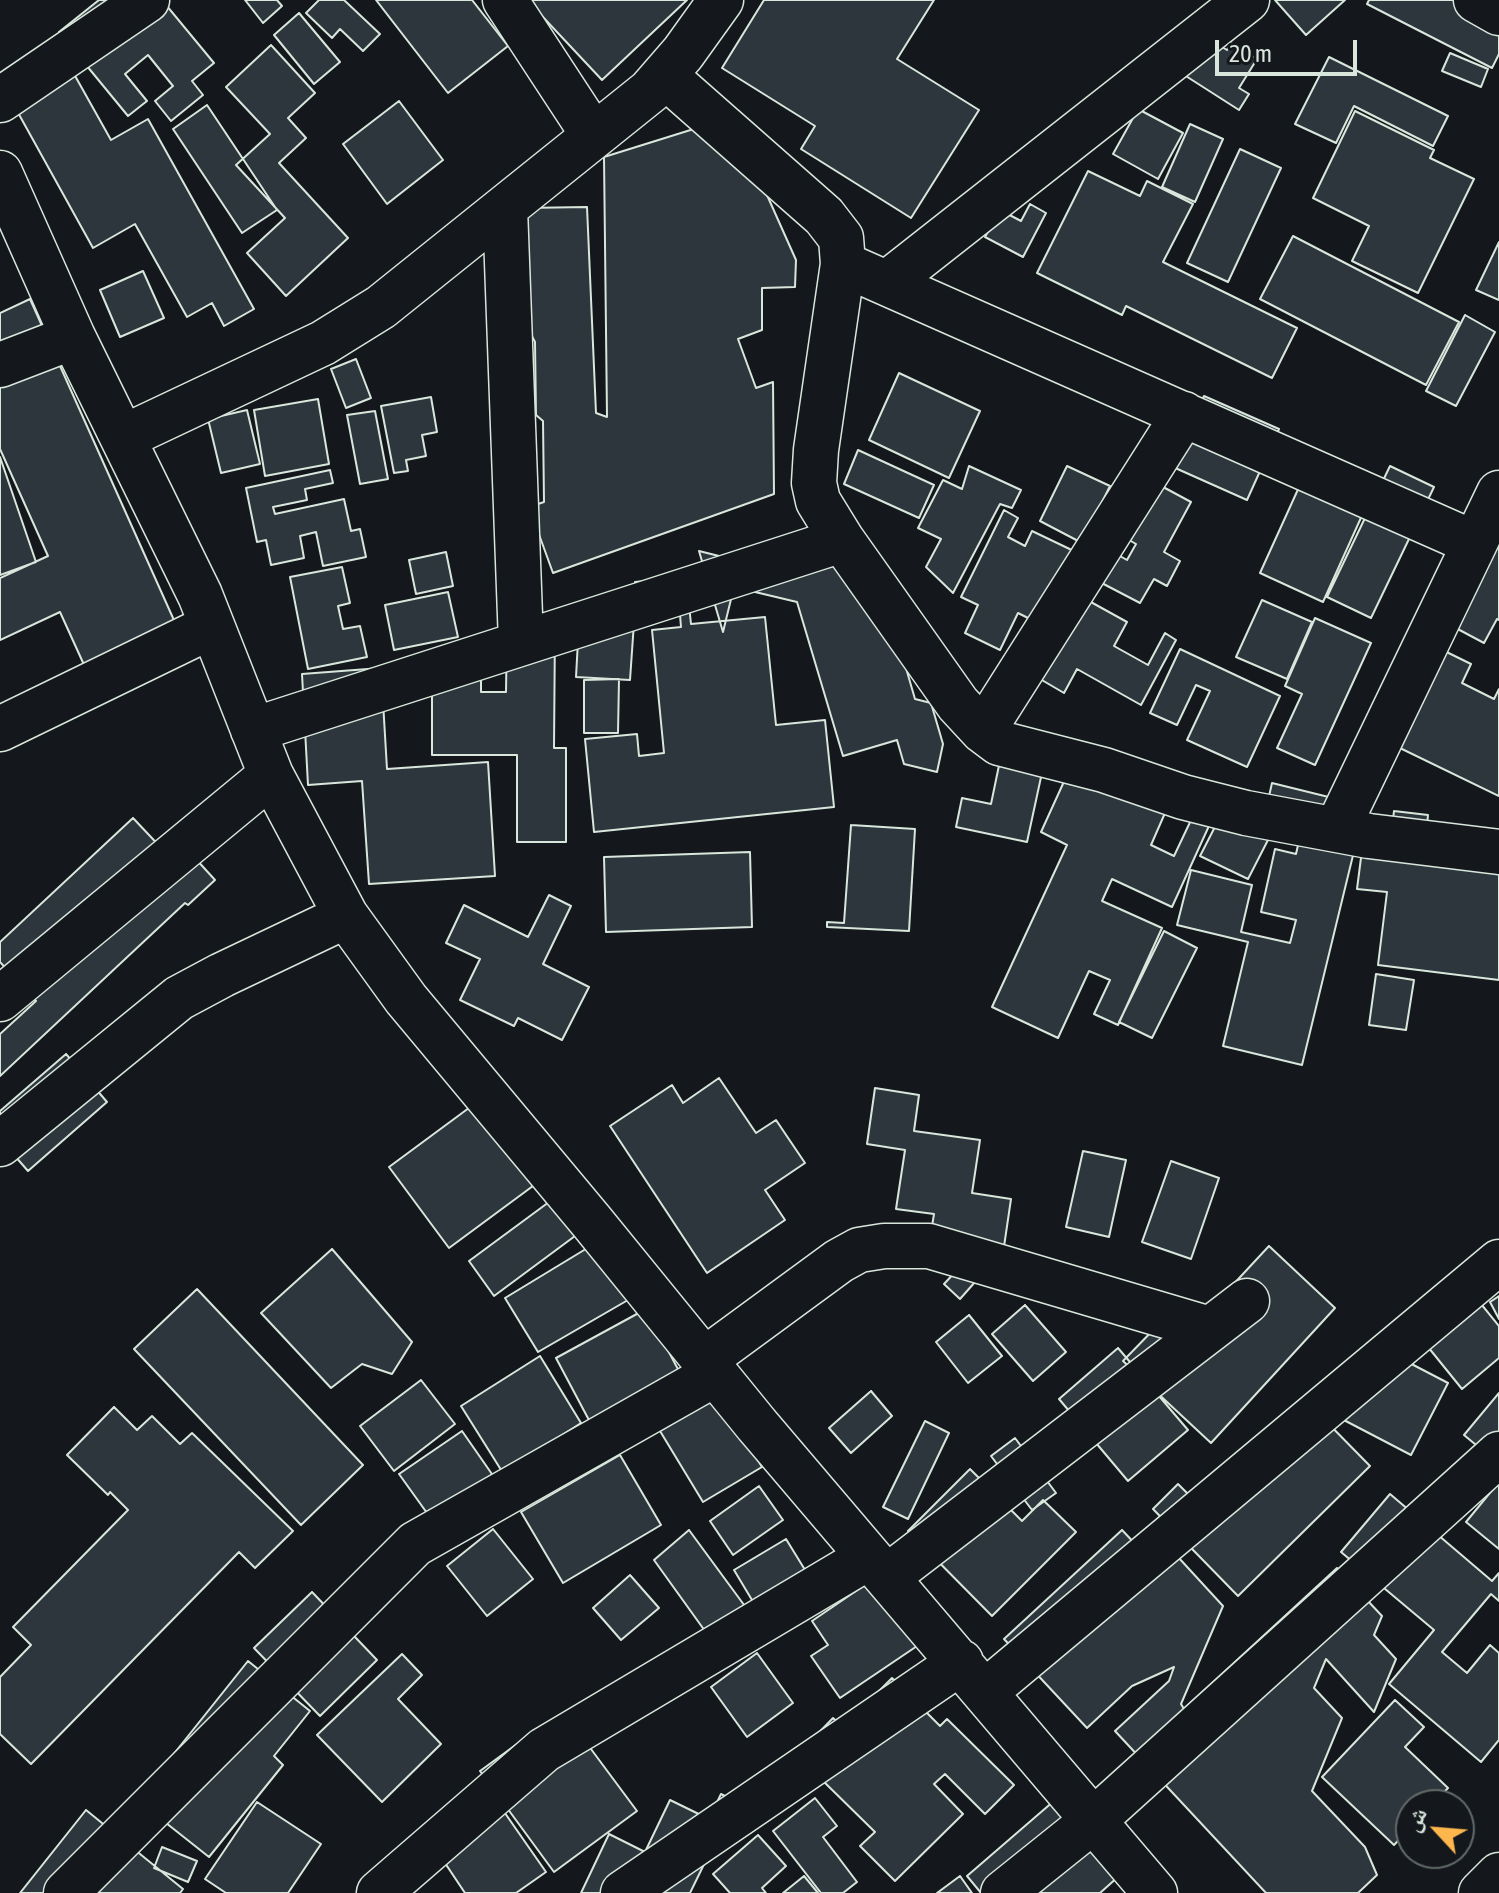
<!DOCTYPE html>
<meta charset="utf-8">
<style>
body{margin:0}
#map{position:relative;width:1499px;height:1893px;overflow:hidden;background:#14181c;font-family:"Asap Condensed","Noto Naskh Arabic",sans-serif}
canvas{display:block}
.north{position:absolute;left:1395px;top:1789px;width:80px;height:80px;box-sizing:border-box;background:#14181c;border:2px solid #626a69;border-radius:50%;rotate:296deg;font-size:22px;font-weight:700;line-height:32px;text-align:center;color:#d8e6dc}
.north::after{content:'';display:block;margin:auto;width:28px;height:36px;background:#ffb74d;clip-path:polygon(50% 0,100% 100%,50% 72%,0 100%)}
.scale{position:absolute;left:1215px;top:40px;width:142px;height:36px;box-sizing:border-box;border:4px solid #d8e6dc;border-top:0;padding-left:10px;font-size:24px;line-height:28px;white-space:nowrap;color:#d8e6dc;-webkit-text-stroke:6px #14181c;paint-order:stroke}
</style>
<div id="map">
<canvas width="1499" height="1893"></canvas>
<div class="north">ش</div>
<div class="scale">20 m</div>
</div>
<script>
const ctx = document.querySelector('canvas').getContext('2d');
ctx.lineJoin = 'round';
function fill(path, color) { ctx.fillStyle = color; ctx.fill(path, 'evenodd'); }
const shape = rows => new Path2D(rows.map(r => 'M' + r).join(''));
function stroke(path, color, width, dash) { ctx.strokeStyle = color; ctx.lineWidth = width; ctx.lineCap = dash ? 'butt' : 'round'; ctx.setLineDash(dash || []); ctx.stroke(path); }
const building = shape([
 [99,0,162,0,214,63,192,81,203,95,171,121,155,101,173,86,148,55,125,74,147,101,128,116,59,32,99,0],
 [245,0,277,0,282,6,263,23,245,0],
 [319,0,344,0,380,34,363,51,340,29,332,38,306,13,319,0],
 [376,0,472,0,508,46,448,93,376,0],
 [527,0,687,0,602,80,527,0],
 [764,0,934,0,897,59,979,110,911,218,801,149,815,126,722,68,764,0],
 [1275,0,1345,0,1306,35,1275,0],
 [1369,0,1454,0,1499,24,1499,54,1492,68,1367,4,1369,0],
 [299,13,340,62,314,84,274,35,299,13],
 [1212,41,1227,50,1231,43,1257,59,1239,88,1249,94,1239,110,1178,71,1212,41],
 [271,45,315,93,288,118,306,138,279,163,348,238,286,296,247,253,285,218,236,165,270,134,226,87,271,45],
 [60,49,111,140,148,119,254,309,224,326,212,303,187,317,135,224,93,248,1,82,60,49],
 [1450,53,1488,69,1481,87,1442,71,1450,53],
 [1329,57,1448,116,1433,146,1354,106,1336,143,1295,124,1329,57],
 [399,101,443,160,387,204,343,144,399,101],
 [207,105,277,210,242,233,173,129,207,105],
 [1138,109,1183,133,1158,179,1113,154,1138,109],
 [1355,111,1434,150,1430,158,1474,179,1418,293,1352,261,1369,226,1313,198,1355,111],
 [713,123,750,157,796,260,795,287,762,288,762,330,738,339,756,388,773,382,774,494,553,573,529,507,544,502,543,421,536,415,535,342,526,325,524,208,587,207,596,413,607,417,604,157,713,123],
 [1190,124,1223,139,1195,202,1162,187,1190,124],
 [1240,149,1281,168,1228,282,1187,263,1240,149],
 [1088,171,1140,196,1147,181,1193,204,1163,262,1297,328,1272,378,1126,306,1122,315,1037,273,1088,171],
 [1030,204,1046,213,1023,257,985,237,1000,210,1021,221,1030,204],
 [1293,236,1459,322,1426,385,1260,299,1293,236],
 [1499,242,1499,300,1476,290,1499,242],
 [143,271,164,318,120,337,100,290,143,271],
 [30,299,186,647,95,689,60,612,0,640,0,578,48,556,0,449,0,313,30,299],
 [1465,315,1495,332,1456,406,1426,391,1465,315],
 [356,359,371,398,346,408,331,369,356,359],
 [899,373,980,411,949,478,869,440,899,373],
 [1204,396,1279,429,1247,500,1173,467,1204,396],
 [431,397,437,432,422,435,426,456,406,460,408,471,394,473,381,406,431,397],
 [318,399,329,464,265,476,254,410,318,399],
 [247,410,260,464,221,473,208,419,247,410],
 [375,411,388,479,360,484,347,415,375,411],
 [858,450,934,485,919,518,844,484,858,450],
 [1315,452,1378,480,1323,602,1260,573,1315,452],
 [0,457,36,562,0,575,0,457],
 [969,466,1021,490,1012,508,1000,504,953,593,926,567,941,539,918,528,943,480,962,489,969,466],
 [1067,466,1110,486,1082,543,1040,521,1067,466],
 [1390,466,1434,487,1371,618,1327,597,1390,466],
 [330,470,333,483,305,489,307,500,273,507,275,514,344,499,351,531,360,529,366,557,323,566,316,532,300,536,304,558,271,565,266,540,257,542,246,488,330,470],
 [1152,481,1191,502,1164,552,1180,561,1167,586,1154,579,1140,603,1094,579,1109,550,1127,560,1136,544,1122,536,1152,481],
 [1004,510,1018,518,1008,537,1025,546,1032,531,1078,553,1042,625,1018,613,1000,650,965,633,978,605,961,597,1004,510],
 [1499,535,1499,620,1497,619,1484,643,1422,610,1499,535],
 [699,551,727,558,810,561,854,571,876,565,915,699,931,703,943,744,937,772,904,764,897,740,843,756,797,602,734,587,723,632,699,551],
 [446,552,453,586,416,594,409,560,446,552],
 [342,567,350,603,338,606,343,629,360,626,367,657,308,669,290,577,342,567],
 [686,577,691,624,765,617,776,725,825,720,834,807,594,832,585,739,637,734,639,756,664,753,652,630,681,627,678,590,636,594,635,582,686,577],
 [448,592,458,637,394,650,385,605,448,592],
 [1080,596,1127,622,1114,646,1148,665,1165,633,1176,640,1141,705,1077,669,1064,693,1035,676,1080,596],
 [1262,600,1312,622,1287,679,1236,657,1262,600],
 [580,604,635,608,630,680,576,677,580,604],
 [1315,618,1371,643,1315,765,1277,748,1302,694,1285,686,1315,618],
 [507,624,555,624,554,748,566,748,566,842,517,842,517,755,432,755,432,661,481,661,481,692,506,692,507,624],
 [1416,637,1471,664,1462,683,1494,699,1499,689,1499,796,1369,733,1416,637],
 [1180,649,1280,696,1247,767,1187,740,1210,691,1196,685,1177,725,1150,713,1180,649],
 [381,668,387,769,488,762,495,876,369,884,362,781,308,785,302,674,381,668],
 [619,679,618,733,584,733,584,680,619,679],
 [1003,746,1046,754,1027,842,956,827,962,798,991,804,1003,746],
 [1077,753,1172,797,1151,845,1174,856,1192,818,1224,793,1172,907,1112,879,1102,901,1162,928,1118,1025,1094,1014,1110,980,1089,971,1058,1038,992,1007,1067,845,1041,832,1077,753],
 [1272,783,1365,806,1302,1065,1223,1046,1248,942,1177,925,1191,870,1252,885,1241,932,1290,943,1296,920,1261,912,1275,849,1296,854,1301,832,1263,823,1272,783],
 [1394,811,1428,815,1426,836,1499,839,1499,980,1378,965,1387,892,1357,889,1362,850,1389,852,1394,811],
 [1220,817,1268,840,1248,879,1200,856,1220,817],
 [133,818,182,870,195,858,215,880,188,905,185,903,0,1076,0,1034,36,1001,0,962,0,942,133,818],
 [851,825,915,829,909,931,827,927,827,922,844,923,851,825],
 [750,852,752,927,606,932,604,857,750,852],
 [549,895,571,906,543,964,589,987,562,1040,518,1018,514,1026,460,1000,480,959,446,943,464,905,528,937,549,895],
 [1164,931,1197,948,1152,1038,1119,1022,1164,931],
 [1376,974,1414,980,1406,1030,1369,1025,1376,974],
 [66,1054,107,1102,28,1171,0,1139,0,1111,66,1054],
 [719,1078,756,1133,776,1120,805,1163,765,1190,785,1220,707,1273,610,1126,672,1085,683,1103,719,1078],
 [875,1088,919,1095,914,1131,980,1140,972,1193,1011,1199,1001,1267,927,1257,934,1214,896,1209,905,1150,867,1144,875,1088],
 [477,1102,537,1183,449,1248,389,1167,477,1102],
 [1083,1151,1126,1160,1109,1237,1066,1227,1083,1151],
 [1171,1161,1219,1178,1191,1259,1142,1242,1171,1161],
 [549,1202,575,1236,494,1296,469,1261,549,1202],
 [594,1244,628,1300,538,1352,505,1298,594,1244],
 [1269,1246,1335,1308,1211,1443,1123,1361,1159,1324,1203,1317,1269,1246],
 [332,1249,412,1342,392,1374,362,1364,331,1388,261,1313,332,1249],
 [959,1268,975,1282,960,1299,944,1284,959,1268],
 [1460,1278,1499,1326,1499,1358,1462,1389,1407,1321,1460,1278],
 [197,1289,363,1465,301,1525,134,1349,197,1289],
 [1499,1296,1499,1319,1490,1302,1499,1296],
 [1025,1305,1066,1352,1033,1381,992,1334,1025,1305],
 [646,1309,680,1373,590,1422,556,1358,646,1309],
 [969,1315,1002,1356,968,1383,936,1342,969,1315],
 [1375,1345,1448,1383,1411,1455,1338,1417,1375,1345],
 [1118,1348,1188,1430,1128,1481,1059,1399,1118,1348],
 [540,1356,581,1423,503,1473,461,1406,540,1356],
 [421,1380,455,1424,394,1471,360,1426,421,1380],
 [871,1391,892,1416,851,1453,829,1428,871,1391],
 [1499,1393,1499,1464,1464,1435,1499,1393],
 [720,1396,762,1467,703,1502,660,1431,720,1396],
 [114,1407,137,1430,152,1416,180,1444,192,1433,293,1531,255,1568,239,1552,31,1764,0,1734,0,1677,31,1645,13,1627,128,1510,110,1492,108,1495,67,1455,114,1407],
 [1316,1411,1370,1466,1238,1596,1153,1509,1178,1484,1210,1516,1316,1411],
 [925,1421,949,1433,908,1519,883,1507,925,1421],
 [462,1431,494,1477,432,1520,399,1474,462,1431],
 [1015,1438,1056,1493,1032,1510,991,1456,1015,1438],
 [620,1455,661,1525,563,1583,521,1512,620,1455],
 [970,1469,1022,1521,1043,1500,1076,1532,992,1616,908,1531,970,1469],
 [1499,1482,1499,1549,1466,1522,1499,1482],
 [759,1486,783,1520,733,1555,710,1521,759,1486],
 [1390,1494,1492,1581,1499,1573,1499,1601,1491,1594,1442,1652,1467,1673,1490,1645,1499,1653,1499,1740,1481,1762,1389,1684,1434,1630,1341,1552,1390,1494],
 [493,1529,533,1579,487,1616,447,1566,493,1529],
 [689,1530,747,1609,710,1638,654,1560,689,1530],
 [1122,1530,1157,1567,1178,1557,1223,1606,1181,1704,1184,1709,1337,1568,1382,1616,1374,1635,1396,1659,1374,1712,1326,1659,1314,1688,1342,1718,1312,1791,1365,1847,1377,1875,1358,1893,1266,1893,1115,1731,1169,1681,1174,1667,1132,1686,1087,1728,1004,1639,1122,1530],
 [786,1539,810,1578,758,1610,734,1570,786,1539],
 [630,1575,659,1608,621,1640,593,1608,630,1575],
 [878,1576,923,1642,840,1698,811,1656,828,1645,812,1621,878,1576],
 [312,1592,377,1660,320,1716,254,1648,312,1592],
 [757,1653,793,1703,747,1737,711,1687,757,1653],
 [402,1654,422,1675,398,1699,441,1744,382,1802,317,1735,402,1654],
 [248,1661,310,1711,274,1756,283,1765,209,1857,137,1800,248,1661],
 [892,1678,940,1726,947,1719,1014,1785,985,1814,945,1774,934,1784,963,1814,895,1881,860,1846,875,1832,820,1778,802,1750,833,1718,843,1727,892,1678],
 [1395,1700,1424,1727,1405,1747,1448,1788,1432,1805,1411,1805,1411,1827,1394,1845,1322,1777,1395,1700],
 [532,1733,588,1745,637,1811,554,1872,480,1771,532,1733],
 [484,1783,546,1872,516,1893,465,1893,421,1827,484,1783],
 [721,1794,735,1801,690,1893,581,1893,609,1834,645,1852,670,1800,709,1819,721,1794],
 [815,1798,837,1826,823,1837,857,1882,843,1893,821,1893,773,1831,815,1798],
 [1055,1800,1119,1876,1100,1893,981,1893,967,1876,1055,1800],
 [257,1802,321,1844,288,1893,226,1893,205,1879,257,1802],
 [86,1810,183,1889,180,1893,20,1893,86,1810],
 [758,1835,786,1866,762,1888,766,1893,730,1893,713,1874,758,1835],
 [162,1847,197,1861,188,1882,154,1868,162,1847],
 [804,1876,818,1893,783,1893,804,1876],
 [960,1876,972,1893,937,1893,960,1876]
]);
const minor = shape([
 [505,0,594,136],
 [1476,0,1499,13],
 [664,75,824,216,841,238,843,264,816,450,814,483,818,501,842,540,958,704,983,731,999,743,1104,770,1183,797,1246,813,1369,836,1499,852],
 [0,100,147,0],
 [0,173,73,337,200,595,271,775,346,916,406,999,592,1222,757,1425,1155,1893],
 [505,208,521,643],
 [843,264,1474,543],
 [887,283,1247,0],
 [0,365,73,337],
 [124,437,323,343,381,307,650,91,683,53,721,0],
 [0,729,212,626],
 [253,730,842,540],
 [983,731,1184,414],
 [1337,829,1499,493],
 [0,999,271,775],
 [0,1144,179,998,222,975,346,916],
 [704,1360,839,1261,859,1250,884,1246,929,1246,1210,1329],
 [887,1577,1247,1301],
 [985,1692,1499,1262],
 [66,1893,415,1544,715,1374],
 [379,1893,544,1750,869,1557],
 [623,1893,961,1662],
 [1003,1893,1094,1820,1499,1454],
 [1481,1893,1499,1875]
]);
fill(building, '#2c363c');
stroke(building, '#d8e6dc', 2);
stroke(minor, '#d8e6dc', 47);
stroke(minor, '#14181c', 44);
</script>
